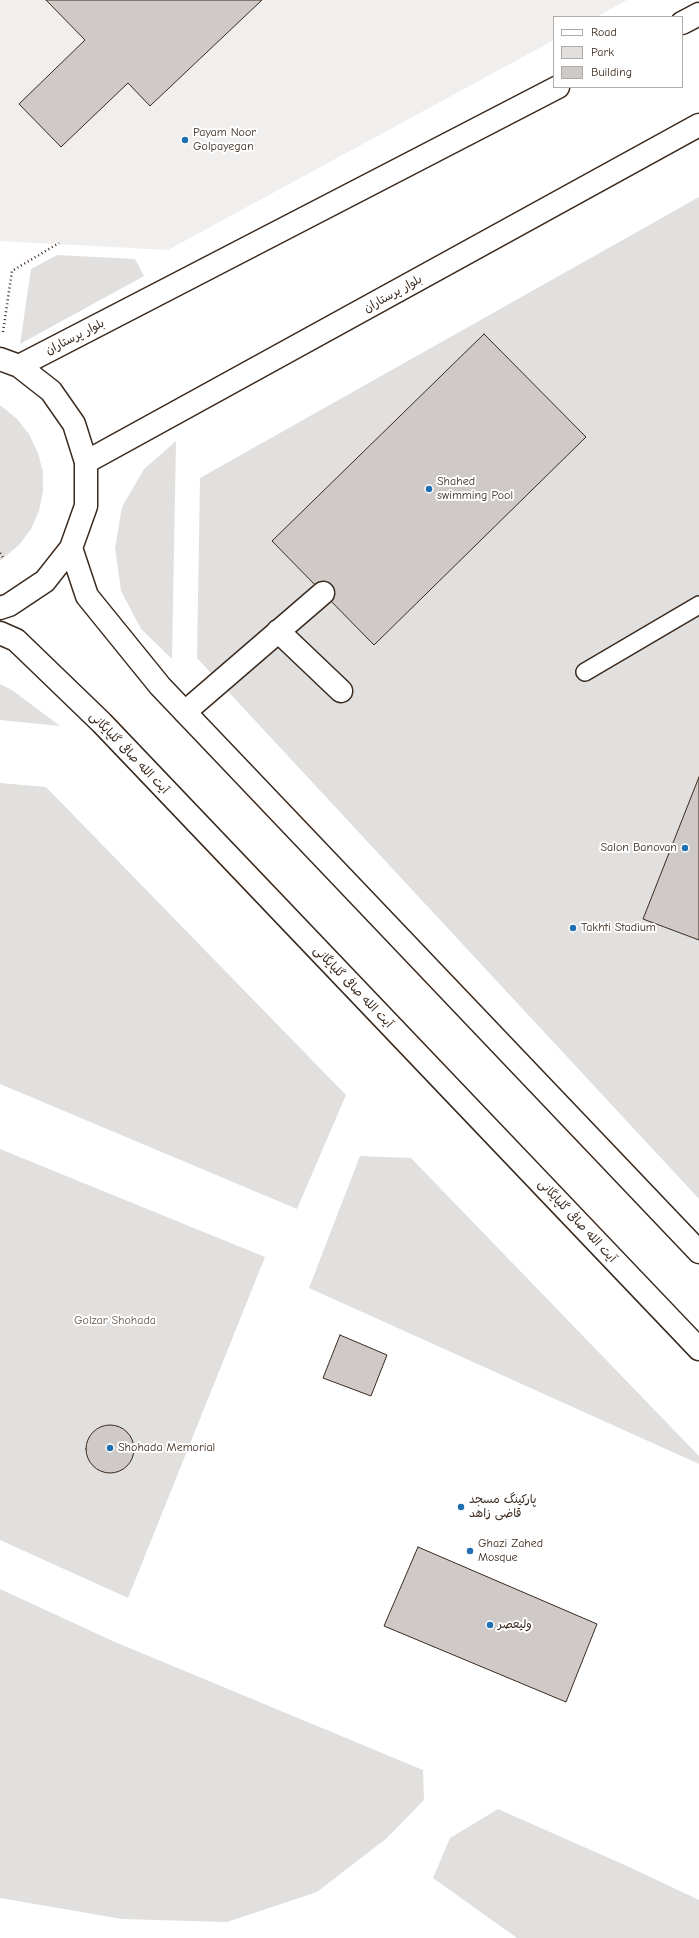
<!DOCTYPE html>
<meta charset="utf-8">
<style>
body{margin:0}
#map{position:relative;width:699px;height:1938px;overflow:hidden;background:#fff;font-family:"Comic Neue",sans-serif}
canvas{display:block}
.legend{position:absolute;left:553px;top:16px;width:130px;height:72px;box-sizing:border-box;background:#fff;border:1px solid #b1aaa5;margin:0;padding:5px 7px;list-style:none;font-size:12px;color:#3b2a1e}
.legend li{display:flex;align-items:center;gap:8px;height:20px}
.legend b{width:20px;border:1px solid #b1aaa5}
</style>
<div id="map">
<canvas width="699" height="1938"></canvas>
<ul class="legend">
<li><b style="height:5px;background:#fff"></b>Road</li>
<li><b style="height:11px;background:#e2e0de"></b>Park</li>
<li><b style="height:11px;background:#cfcac7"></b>Building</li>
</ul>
</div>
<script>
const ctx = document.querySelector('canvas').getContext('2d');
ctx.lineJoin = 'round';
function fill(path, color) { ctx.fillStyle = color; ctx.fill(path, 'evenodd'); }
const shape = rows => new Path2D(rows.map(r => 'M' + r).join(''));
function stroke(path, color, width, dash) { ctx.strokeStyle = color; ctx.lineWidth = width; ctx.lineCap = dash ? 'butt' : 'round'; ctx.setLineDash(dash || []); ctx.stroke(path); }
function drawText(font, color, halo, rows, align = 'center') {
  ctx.font = font + ' "Comic Neue","Playpen Sans Arabic",sans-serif'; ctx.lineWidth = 4; ctx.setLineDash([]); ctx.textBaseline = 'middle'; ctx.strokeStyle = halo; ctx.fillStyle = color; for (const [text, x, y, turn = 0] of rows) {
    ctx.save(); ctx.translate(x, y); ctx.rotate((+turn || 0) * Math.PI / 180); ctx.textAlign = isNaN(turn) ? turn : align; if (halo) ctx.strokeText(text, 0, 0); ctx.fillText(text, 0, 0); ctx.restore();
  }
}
const built = shape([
 [0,0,627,0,596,17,554,17,554,40,168,250,0,241]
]);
const green = shape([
 [699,197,699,1199,197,658,200,478],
 [57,255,135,259,144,276,20,344,31,269],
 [0,405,17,419,29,434,38,453,43,472,43,492,39,511,31,529,19,545,0,561],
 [176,441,172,659,141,629,121,591,115,548,122,507,144,469],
 [0,684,12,690,60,726,0,720],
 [0,783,46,787,346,1095,297,1209,0,1084],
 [0,1149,265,1257,128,1598,0,1540],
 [360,1156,411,1158,699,1456,699,1464,309,1288],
 [0,1589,115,1642,423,1770,424,1800,387,1838,317,1892,227,1922,122,1919,0,1898],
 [498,1809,627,1866,699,1900,699,1938,517,1938,433,1878,450,1838]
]);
const building = shape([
 [46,0,262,0,150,106,128,83,61,147,19,104,85,40,46,0],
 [484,334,586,437,374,645,272,541,484,334],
 [699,777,699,940,643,919,699,777],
 [340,1335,387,1355,371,1396,323,1378,340,1335],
 '86 1449a24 24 0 1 1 48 0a24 24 0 1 1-48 0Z',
 [418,1547,597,1624,566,1702,384,1626,418,1547]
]);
const path = shape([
 [3,332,12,271,59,243],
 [0,553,4,559]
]);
const service = shape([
 [585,672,699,605]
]);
const minor = shape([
 [278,631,341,691],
 [185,712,323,593]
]);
const secondary = shape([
 [682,23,699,14],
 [0,359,19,366,51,391,74,424,86,462,86,506,71,548,45,581,9,605,0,608],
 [19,366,558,87],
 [86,462,699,125],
 [71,548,87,596,160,686,699,1252],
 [0,633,16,640,102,723,699,1349]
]);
const markers = [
 [185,140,4,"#1f6fb2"],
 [429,489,4,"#1f6fb2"],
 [685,848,4,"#1f6fb2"],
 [573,928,4,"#1f6fb2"],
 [110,1448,4,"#1f6fb2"],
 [461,1507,4,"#1f6fb2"],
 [470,1551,4,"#1f6fb2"],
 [490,1625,4,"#1f6fb2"]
];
const poiNames = [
 ["Payam Noor",193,133],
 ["Golpayegan",193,147],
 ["Shahed",437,482],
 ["swimming Pool",437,496],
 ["Salon Banovan",677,848,"right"],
 ["Takhti Stadium",581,928],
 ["Shohada Memorial",118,1448],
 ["پارکینگ مسجد",469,1500],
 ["قاضی زاهد",469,1514],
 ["Ghazi Zahed",478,1544],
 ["Mosque",478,1558],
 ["ولیعصر",498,1625]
];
const streetNames = [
 ["بلوار پرستاران",393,294,-29],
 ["بلوار پرستاران",75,337,-27],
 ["آیت الله صافی گلپایگانی",129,753,46],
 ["آیت الله صافی گلپایگانی",353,987,46],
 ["آیت الله صافی گلپایگانی",577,1221,47]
];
const parkNames = [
 ["Golzar Shohada",115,1321]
];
fill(built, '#f1efee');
fill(green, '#e2e0de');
fill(building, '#cfcac7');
stroke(building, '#3b2a1e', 1);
stroke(service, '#3b2a1e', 20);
stroke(minor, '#3b2a1e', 25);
stroke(secondary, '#3b2a1e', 25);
stroke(path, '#3b2a1e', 2.5, [1, 3]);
stroke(service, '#fff', 17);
stroke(minor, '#fff', 22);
stroke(secondary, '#fff', 22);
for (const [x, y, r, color] of markers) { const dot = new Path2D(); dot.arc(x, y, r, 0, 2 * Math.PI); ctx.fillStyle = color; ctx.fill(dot); stroke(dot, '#fff', 1.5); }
drawText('12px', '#3b2a1e', '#fff', poiNames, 'left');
drawText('12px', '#3b2a1e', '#fff', streetNames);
drawText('12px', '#65584e', '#fff', parkNames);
</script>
